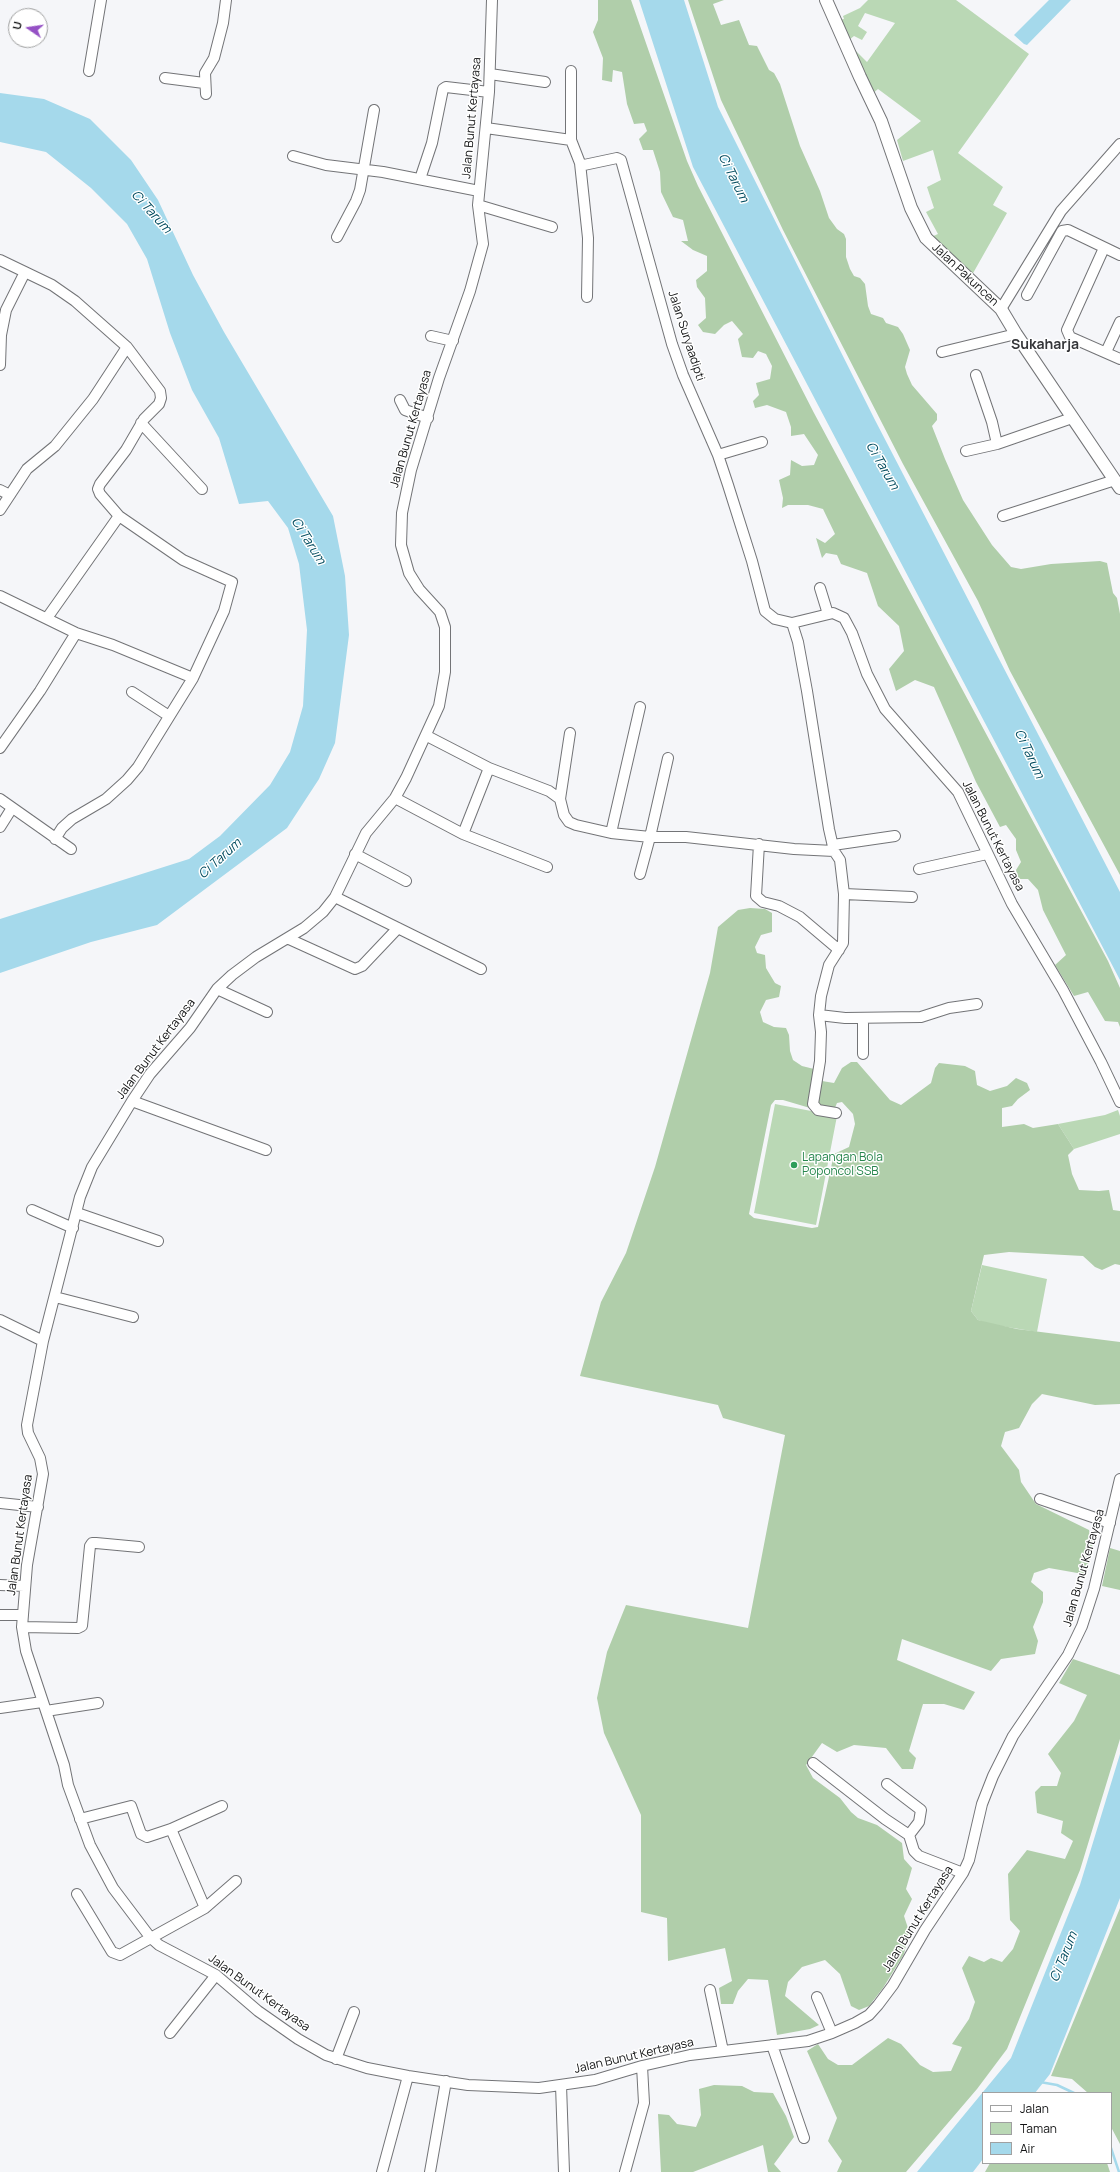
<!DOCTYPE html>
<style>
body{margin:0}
#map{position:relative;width:1120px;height:2172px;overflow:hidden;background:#f5f6f9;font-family:Manrope,sans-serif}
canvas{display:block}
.legend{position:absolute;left:982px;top:2092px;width:130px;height:72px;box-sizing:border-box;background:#fff;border:1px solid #a0a1a1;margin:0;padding:5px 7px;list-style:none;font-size:12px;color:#121314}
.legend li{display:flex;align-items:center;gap:8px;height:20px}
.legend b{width:20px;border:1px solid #a0a1a1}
.north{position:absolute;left:8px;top:8px;width:40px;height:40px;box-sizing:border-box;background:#fff;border:1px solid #a0a1a1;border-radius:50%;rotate:283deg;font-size:11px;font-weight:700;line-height:16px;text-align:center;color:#121314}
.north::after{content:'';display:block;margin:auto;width:14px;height:18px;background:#9551c5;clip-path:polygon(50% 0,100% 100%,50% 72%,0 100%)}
</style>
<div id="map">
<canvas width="1120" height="2172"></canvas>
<ul class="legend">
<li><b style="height:5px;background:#fff"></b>Jalan</li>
<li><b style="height:11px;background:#bad8b5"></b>Taman</li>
<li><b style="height:11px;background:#a5d9eb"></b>Air</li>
</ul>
<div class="north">U</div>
</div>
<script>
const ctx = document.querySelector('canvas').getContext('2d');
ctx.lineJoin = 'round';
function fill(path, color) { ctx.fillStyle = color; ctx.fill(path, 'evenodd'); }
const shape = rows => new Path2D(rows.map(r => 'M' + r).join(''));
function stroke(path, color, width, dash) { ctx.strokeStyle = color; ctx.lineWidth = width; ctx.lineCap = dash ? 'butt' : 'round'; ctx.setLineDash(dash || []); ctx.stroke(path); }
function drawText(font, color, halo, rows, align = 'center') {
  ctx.font = font + ' Manrope,sans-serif'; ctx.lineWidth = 3; ctx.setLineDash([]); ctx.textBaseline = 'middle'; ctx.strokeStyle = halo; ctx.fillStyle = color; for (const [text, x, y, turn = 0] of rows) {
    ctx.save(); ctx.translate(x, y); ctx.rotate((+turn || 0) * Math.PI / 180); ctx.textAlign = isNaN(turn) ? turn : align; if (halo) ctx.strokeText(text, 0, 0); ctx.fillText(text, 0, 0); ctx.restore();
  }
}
const green = shape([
 [868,0,956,0,1029,54,958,153,1003,187,993,205,1007,213,972,275,931,237,938,234,926,212,934,208,927,187,941,180,933,150,903,161,897,140,921,121,878,89,871,95,853,48,867,62,895,23,865,13,858,26,867,32,862,40,854,36,849,40,838,20,844,19,843,16,860,8],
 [775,1104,837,1116,816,1225,754,1213],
 [1118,1110,1120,1116,1120,1134,1074,1149,1058,1124,1105,1115],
 [982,1265,1047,1279,1037,1332,989,1324,978,1320,971,1311]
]);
const forest = shape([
 [598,0,631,0,687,161,698,186,814,413,1108,961,1120,988,1120,1027,1118,1022,1105,1021,1088,992,1074,996,1055,965,1066,955,1043,910,1038,890,1028,879,1018,879,1016,870,1021,862,1016,850,1016,839,1006,825,1000,827,976,782,934,687,915,680,896,691,889,669,904,651,899,626,878,606,867,573,841,564,837,555,826,553,822,558,816,538,825,543,835,534,823,509,808,505,788,505,782,508,783,498,779,480,790,475,791,460,802,466,814,465,818,455,804,434,791,436,791,427,786,412,767,405,755,408,753,401,759,395,756,383,770,379,772,366,766,354,758,351,753,358,742,357,738,339,743,334,732,321,724,325,715,334,703,332,698,325,706,318,705,298,697,287,696,280,707,271,707,256,693,250,681,241,688,241,683,220,673,217,661,192,660,172,653,150,643,150,639,139,647,131,644,123,634,124,627,104,622,72,613,70,612,82,602,80,603,58,593,32,598,20],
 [688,0,724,0,713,4,721,25,739,20,749,45,757,46,769,70,774,73,780,84,800,146,820,191,829,218,837,229,844,234,846,239,846,257,850,269,854,276,860,278,865,284,868,306,871,314,883,318,886,323,898,327,903,334,910,350,905,367,907,374,912,385,937,414,937,420,932,426,945,459,963,500,992,545,1011,567,1021,569,1051,564,1100,561,1107,563,1113,593,1117,598,1120,614,1120,875,1010,671,978,601,903,464,783,230,721,100],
 [750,908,765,909,772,913,772,932,761,935,755,947,757,953,765,955,766,968,775,983,781,986,779,997,766,1000,760,1012,763,1022,774,1027,786,1028,789,1035,790,1051,793,1060,802,1066,814,1069,810,1108,783,1100,775,1100,771,1105,749,1214,754,1218,812,1228,818,1227,834,1154,849,1147,855,1124,853,1114,842,1102,837,1103,834,1110,820,1108,818,1102,820,1092,822,1081,834,1083,842,1068,851,1062,857,1062,890,1100,901,1105,931,1083,935,1068,939,1063,965,1066,975,1071,977,1085,990,1091,1007,1086,1016,1078,1027,1083,1030,1090,1018,1099,1012,1106,1002,1108,1002,1127,1024,1124,1033,1128,1058,1124,1074,1149,1068,1155,1072,1174,1079,1190,1099,1191,1109,1190,1113,1210,1120,1211,1120,1265,1115,1264,1102,1270,1095,1267,1083,1256,1009,1252,984,1255,971,1311,978,1320,1017,1329,1120,1342,1120,1404,1095,1405,1042,1394,1032,1404,1019,1428,1005,1432,1001,1446,1019,1470,1021,1482,1036,1504,1089,1530,1093,1543,1087,1571,1083,1574,1049,1568,1034,1573,1031,1582,1043,1592,1043,1602,1033,1627,1038,1641,1035,1654,1001,1659,991,1671,902,1639,897,1660,975,1692,964,1710,944,1704,923,1704,909,1751,916,1758,913,1769,902,1769,886,1748,854,1745,837,1752,822,1743,806,1765,813,1778,840,1798,851,1812,858,1818,877,1825,902,1843,904,1859,912,1868,906,1889,912,1899,904,1916,909,1931,904,1954,883,1988,869,2006,859,2010,851,2006,840,1974,825,1960,802,1967,788,1982,785,1996,819,2025,810,2029,777,2035,768,1980,748,1979,738,1991,733,2004,721,2004,719,1988,732,1981,725,1948,668,1961,667,1918,641,1912,641,1815,604,1733,597,1698,607,1652,626,1605,748,1628,785,1435,723,1418,718,1405,580,1376,601,1302,626,1253,655,1167,710,973,718,927,738,910],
 [1110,1548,1120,1551,1120,1590,1102,1586],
 [1073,1659,1120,1675,1120,1739,1080,1870,1007,2049,977,2089,906,2172,837,2172,842,2161,828,2141,837,2118,807,2051,818,2044,828,2059,838,2065,852,2065,888,2038,901,2044,920,2065,933,2072,951,2071,962,2047,952,2044,969,2019,975,2002,962,1968,969,1956,984,1962,991,1958,1002,1962,1013,1949,1020,1931,1010,1920,1008,1874,1027,1850,1065,1859,1073,1841,1061,1833,1063,1821,1037,1813,1035,1792,1041,1786,1057,1786,1061,1773,1048,1754,1074,1721,1087,1695,1059,1683],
 [1120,1908,1120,2144,1111,2127,1111,2093,1088,2093,1072,2079,1051,2076],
 [714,2085,742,2086,754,2092,773,2093,786,2116,794,2137,774,2164,781,2172,768,2172,763,2145,693,2172,661,2172,658,2114,669,2115,677,2124,696,2127,701,2115,699,2089],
 [990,2163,1107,2163,1110,2172,985,2172]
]);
const water = shape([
 [639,0,684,0,718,107,876,422,1120,892,1120,980,693,167],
 [1049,0,1071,0,1027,45,1024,44,1014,35],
 [0,93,44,99,90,119,131,160,158,200,193,275,224,332,333,516,345,576,349,635,335,743,319,779,287,828,157,925,91,942,0,973,0,919,189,859,220,836,270,785,290,752,303,706,307,630,299,564,288,528,268,501,239,504,219,438,192,390,170,333,147,259,127,224,91,188,46,152,0,142],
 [1120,1754,1120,1898,1050,2074,1035,2093,983,2093,983,2159,973,2172,917,2172,1011,2058,1080,1885]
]);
const stream = shape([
 [1040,2082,1057,2085,1074,2093],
 [1111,2148,1119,2172]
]);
const minor = shape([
 [492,0,489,92,478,205,483,244,470,291,439,378,411,470,402,513,401,545,409,573,419,589,440,612,445,627,445,672,439,706,406,778,395,798,366,833,335,897,323,912,304,928,256,957,232,975,217,989,190,1028,150,1074,132,1101,92,1167,80,1197,43,1341,27,1425,28,1433,40,1458,43,1474,27,1565,22,1627,26,1651,64,1765,68,1785,90,1845,113,1888,150,1937,159,1945,216,1975,258,2011,298,2039,326,2055,367,2068,408,2076,468,2085,539,2088,595,2080,642,2066,690,2055,808,2041,832,2033,855,2023,869,2015,878,2005,893,1985,925,1930,963,1873,969,1860,982,1804,993,1776,1013,1736,1068,1655,1082,1626,1094,1589,1120,1479],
 [89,71,101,0],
 [490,74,545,82],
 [165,78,204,83],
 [206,94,205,73,214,58,223,23,226,0],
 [486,128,571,140,580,163,584,165,617,158,621,160,672,344,683,375,718,455,728,485,752,561,765,611,775,619,792,623],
 [571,140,571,71],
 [293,156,326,165,383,172,479,191],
 [580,163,588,238,587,297],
 [420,179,432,143,443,89,446,87,489,92],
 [478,205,552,227],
 [337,237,356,201,360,190,374,110],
 [1104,248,1067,330,1070,337,1120,359],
 [0,260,52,285,75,301,127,347,160,391,161,398,159,404,144,419,126,450,100,484,98,489,100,494,119,516,183,560,232,582,224,611,193,678,138,767,127,780,106,799,72,819,62,828,55,839],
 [1027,295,1062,231,1068,230,1120,255],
 [1001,309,1061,211,1120,144],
 [431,336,453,341],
 [942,352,1016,334],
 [1106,352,1120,322],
 [0,365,1,335,6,310,25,272],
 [976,375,992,422,997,444],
 [400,400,405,410,428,418],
 [141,423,202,489],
 [966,451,997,444,1072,418],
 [718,455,762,442],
 [0,490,10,495],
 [0,510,27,469,55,446,93,399,127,347],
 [1003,516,1115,480],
 [820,588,828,614],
 [0,596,76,633,113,645,193,678],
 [47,618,119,516],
 [792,623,833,613,844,618,852,633,867,674,885,709,958,792,1012,904,1063,990,1101,1062,1120,1102],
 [792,623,798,642,807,691,829,829,834,851,840,860,844,894,843,943,829,965,821,996,819,1015,821,1032,820,1061,813,1104,818,1110,836,1113],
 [132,692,169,716],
 [427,736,489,768,549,791,560,799,564,815,569,822,576,825,611,833,650,837,686,837,794,849,834,851],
 [0,748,40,691,76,633],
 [395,798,463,834,547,867],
 [0,799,71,849],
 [560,799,570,733],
 [0,827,12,808],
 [611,833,640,707],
 [463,834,489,768],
 [759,844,756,896,763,902,779,906,800,917,839,950],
 [833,845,895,836],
 [355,854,406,881],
 [919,869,987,854],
 [640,874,650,837,668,758],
 [844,894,912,897],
 [335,897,481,969],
 [289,939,355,969,362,966,398,928],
 [217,989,267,1012],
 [819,1015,845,1018,921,1017,949,1008,977,1004],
 [863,1054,863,1018],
 [132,1101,266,1150],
 [32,1210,73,1228],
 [77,1213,158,1241],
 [55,1297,133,1317],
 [0,1320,43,1341],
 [1040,1499,1110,1523],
 [0,1503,38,1507],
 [0,1585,24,1586],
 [0,1615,23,1615],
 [22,1627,78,1628,82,1626,90,1546,92,1543,96,1543,139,1547],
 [0,1708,42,1702],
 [46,1711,98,1703],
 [813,1763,885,1819,909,1835],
 [887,1784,921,1810,919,1822,909,1835,914,1851,919,1856,963,1873],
 [80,1819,131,1806,141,1834,147,1837,171,1829,222,1806],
 [171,1829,205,1908],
 [77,1894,112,1952,120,1955,205,1908,236,1881],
 [710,1990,723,2051],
 [817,1997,832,2033],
 [170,2033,216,1975],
 [772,2045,804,2138],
 [336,2059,354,2012],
 [561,2085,564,2172],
 [382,2172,408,2076],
 [430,2172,446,2081],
 [625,2172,644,2103,642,2066]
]);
const tertiary = shape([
 [826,0,860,77,881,121,911,208,926,238,1001,309,1016,334,1120,488]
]);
const markers = [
 [794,1165,4,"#2e9e5b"]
];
const streetNames = [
 ["Jalan Bunut Kertayasa",472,118,-85],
 ["Jalan Pakuncen",965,275,43],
 ["Jalan Suryaadipti",686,336,72],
 ["Jalan Bunut Kertayasa",411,429,-74],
 ["Jalan Bunut Kertayasa",993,836,63],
 ["Jalan Bunut Kertayasa",156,1049,-53],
 ["Jalan Bunut Kertayasa",20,1535,-82],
 ["Jalan Bunut Kertayasa",1084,1568,-74],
 ["Jalan Bunut Kertayasa",918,1919,-58],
 ["Jalan Bunut Kertayasa",259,1993,36],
 ["Jalan Bunut Kertayasa",634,2056,-13]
];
const leisureNames = [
 ["Lapangan Bola",802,1158],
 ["Poponcol SSB",802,1172]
];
const waterNames = [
 ["Ci Tarum",733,178,64],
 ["Ci Tarum",151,212,48],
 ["Ci Tarum",882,466,60],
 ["Ci Tarum",308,541,58],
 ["Ci Tarum",1029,754,65],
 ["Ci Tarum",220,859,-42],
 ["Ci Tarum",1064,1957,-68]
];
const quarterNames = [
 ["Sukaharja",1045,345]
];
fill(green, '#bad8b5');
fill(forest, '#b0ceaa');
fill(water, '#a5d9eb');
stroke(stream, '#a5d9eb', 2.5);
stroke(minor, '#737477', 12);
stroke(tertiary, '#737477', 14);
stroke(minor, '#fff', 10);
stroke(tertiary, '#fff', 12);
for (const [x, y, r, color] of markers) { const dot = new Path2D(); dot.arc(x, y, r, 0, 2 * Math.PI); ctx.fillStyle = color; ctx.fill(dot); stroke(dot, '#fff', 1.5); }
drawText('12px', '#121314', '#fff', streetNames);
drawText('12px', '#27864d', '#fff', leisureNames, 'left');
drawText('italic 13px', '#004b5e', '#fff', waterNames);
drawText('bold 14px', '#353639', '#fff', quarterNames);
</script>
